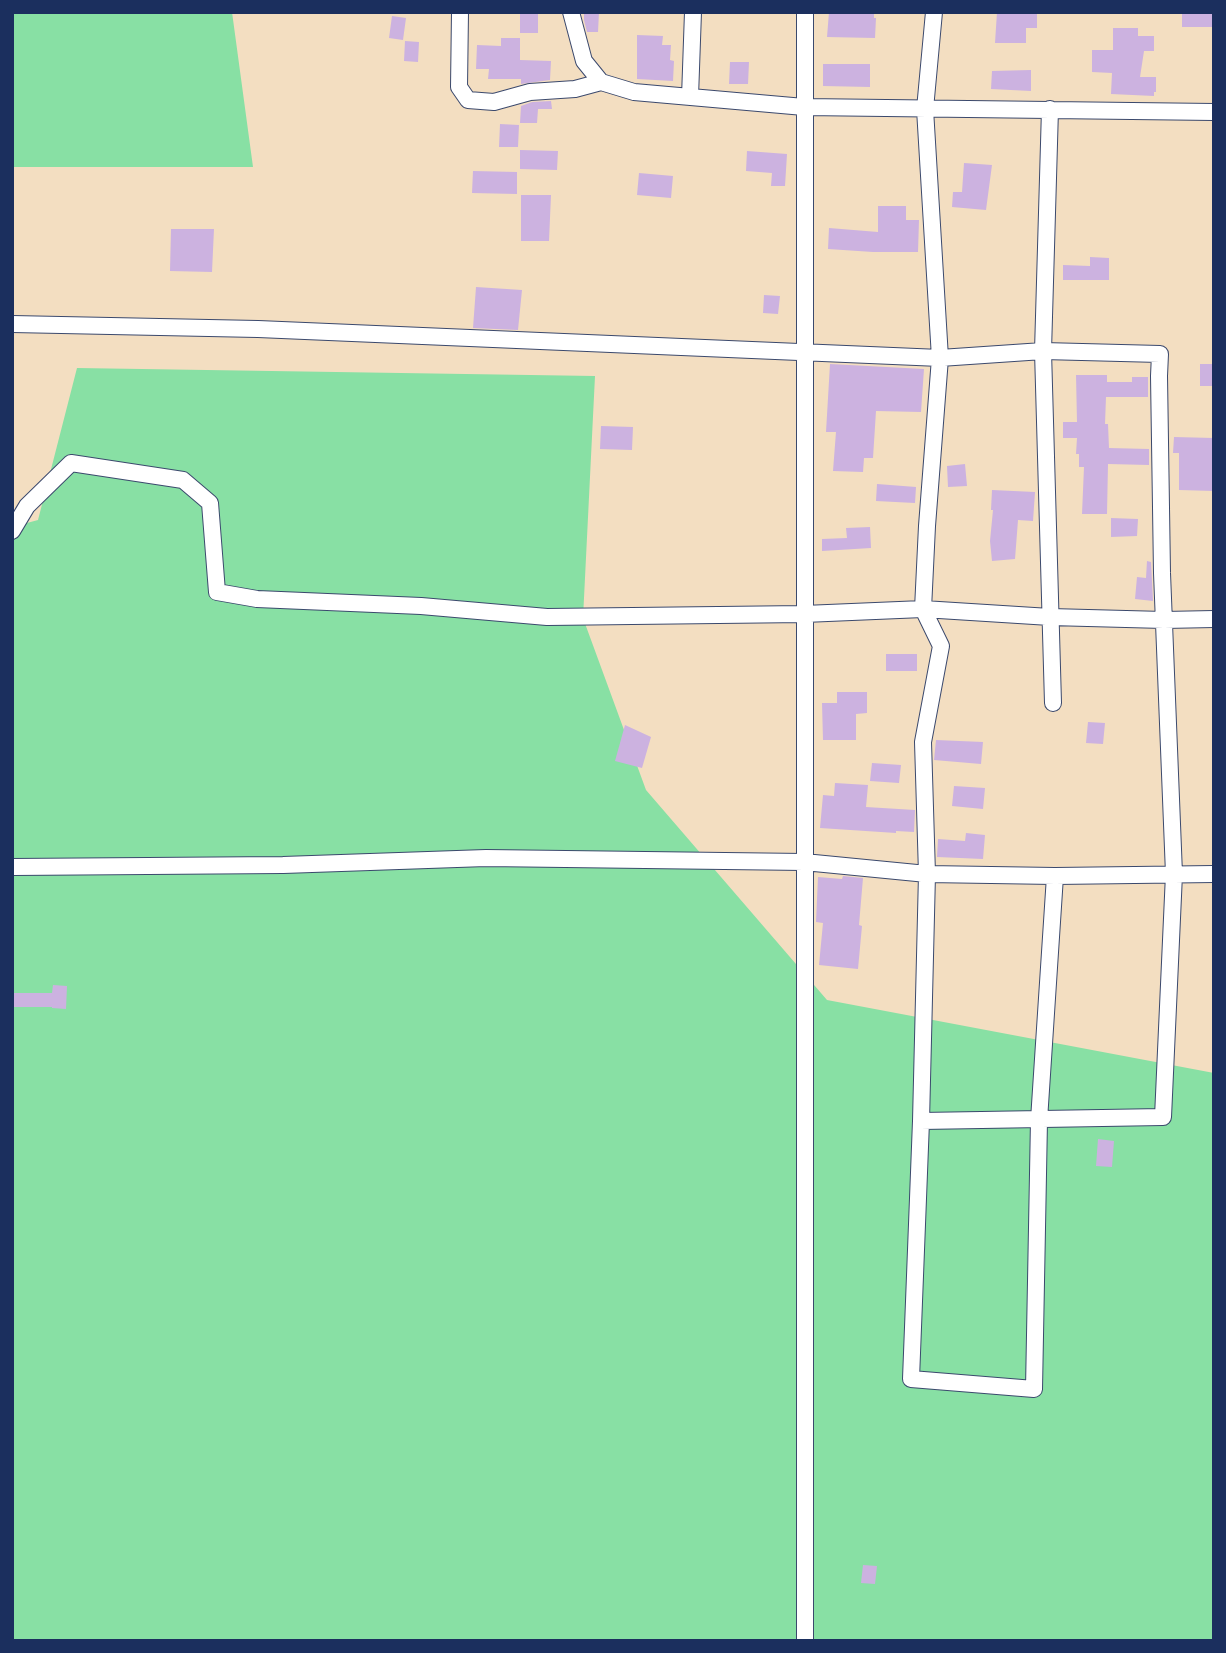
<!DOCTYPE html>
<style>
body{margin:0}
#map{position:relative;width:1226px;height:1653px;overflow:hidden;background:#f3dec1;font-family:"Indie Flower",sans-serif}
canvas{display:block}
.frame{position:absolute;inset:0;border:14px solid #1b2f5e;pointer-events:none}
</style>
<div id="map">
<canvas width="1226" height="1653"></canvas>
<div class="frame"></div>
</div>
<script>
const ctx = document.querySelector('canvas').getContext('2d');
ctx.lineJoin = 'round';
function fill(path, color) { ctx.fillStyle = color; ctx.fill(path, 'evenodd'); }
const shape = rows => new Path2D(rows.map(r => 'M' + r).join(''));
function stroke(path, color, width, dash) { ctx.strokeStyle = color; ctx.lineWidth = width; ctx.lineCap = dash ? 'butt' : 'round'; ctx.setLineDash(dash || []); ctx.stroke(path); }
const green = shape([
 [12,12,232,12,253,167,12,167],
 [77,368,595,376,583,618,646,790,827,1000,1214,1073,1214,1641,12,1641,12,527,38,520]
]);
const building = shape([
 [584,12,599,12,598,32,587,32,584,20],
 [829,12,874,12,874,18,876,18,875,38,827,37],
 [997,12,1037,13,1037,28,1026,28,1026,43,995,43],
 [1182,12,1214,12,1214,27,1182,27],
 [520,13,538,14,538,33,520,33],
 [392,16,406,18,403,40,389,38],
 [1113,28,1138,28,1138,36,1154,36,1154,51,1144,51,1140,77,1156,77,1156,92,1154,92,1154,96,1111,94,1112,73,1092,72,1092,50,1113,50],
 [637,35,663,36,662,45,671,45,670,60,674,61,673,81,637,79],
 [501,38,520,38,520,60,551,61,550,80,521,84,521,79,488,79,489,69,476,69,477,45,501,46],
 [405,41,419,42,418,62,404,61],
 [730,62,749,62,748,84,729,84],
 [823,64,870,64,870,87,823,86],
 [1031,70,1031,91,991,89,992,71],
 [551,101,552,109,538,109,537,123,520,123,521,106,532,102],
 [500,124,519,125,518,147,499,147],
 [520,150,558,151,557,170,520,169],
 [747,151,787,154,785,186,771,186,772,173,746,171],
 [964,163,992,165,986,210,952,207,953,192,962,192],
 [473,171,517,172,517,194,472,193],
 [639,173,673,176,671,198,637,195],
 [521,195,551,195,549,241,521,241],
 [878,206,906,206,906,220,919,220,918,252,873,252,828,249,829,228,878,232],
 [171,229,214,229,212,272,170,271],
 [1090,257,1109,258,1109,280,1063,280,1063,265,1090,266],
 [476,287,522,290,518,330,473,328],
 [764,295,780,296,778,314,763,313],
 [830,364,924,369,921,412,876,411,873,458,864,458,863,472,833,471,836,432,826,432],
 [1200,364,1214,364,1214,386,1200,386],
 [1076,375,1107,375,1107,382,1132,382,1132,377,1148,377,1148,397,1106,397,1105,424,1108,424,1109,448,1149,449,1149,465,1108,464,1107,514,1082,514,1084,467,1079,467,1079,454,1076,454,1077,438,1063,438,1063,422,1077,422],
 [601,426,633,427,632,450,600,449],
 [1174,437,1214,438,1214,491,1179,490,1179,453,1173,453],
 [965,464,967,486,948,487,947,466],
 [877,484,916,487,915,503,876,501],
 [992,490,1035,492,1033,521,1018,520,1015,559,992,561,990,541,993,510,991,510],
 [1111,518,1138,519,1137,536,1111,537],
 [870,527,871,548,822,551,822,539,847,538,846,528],
 [1147,561,1151,562,1153,601,1135,599,1137,577,1146,578],
 [886,654,917,654,917,671,886,671],
 [837,692,867,692,867,713,856,714,856,740,823,740,822,703,837,703],
 [1088,722,1105,723,1103,744,1086,743],
 [625,725,651,737,642,768,615,761],
 [936,740,983,742,981,764,934,760],
 [872,763,901,765,899,783,870,781],
 [835,783,868,785,866,807,915,810,914,832,896,831,896,833,820,828,823,795,834,796],
 [954,786,985,788,983,809,952,806],
 [966,833,985,835,983,859,937,857,938,839,965,841],
 [843,876,863,878,859,925,862,926,858,969,819,965,823,923,816,922,818,877,842,879],
 [53,985,67,986,66,1009,52,1008,52,1007,12,1007,12,993,52,993],
 [1098,1139,1114,1141,1112,1167,1096,1166],
 [863,1565,877,1566,875,1584,861,1583]
]);
const minor = shape([
 [460,12,459,87,468,100,494,102,530,92,575,89,601,82],
 [571,12,584,61,601,82,634,92,804,107,1214,112],
 [934,12,925,109,940,358,927,526,923,609,941,646,923,742,927,874,921,1121,911,1379,1034,1389,1039,1120,1055,876],
 [690,97,693,12],
 [1050,109,1043,351,1053,703],
 [12,324,258,329,940,358,1043,351,1160,354,1159,376,1162,573,1174,874,1163,1117,921,1121],
 [12,531,27,506,71,463,183,480,210,503,217,592,257,599,421,606,547,617,804,614,923,609,1050,617,1164,620,1214,619],
 [12,867,283,865,486,858,804,862,927,874,1055,876,1214,874],
 [805,1641,805,12]
]);
fill(green, '#88e0a4');
fill(building, '#ccb2e0');
stroke(minor, '#3b496d', 18);
stroke(minor, '#fff', 16);
</script>
